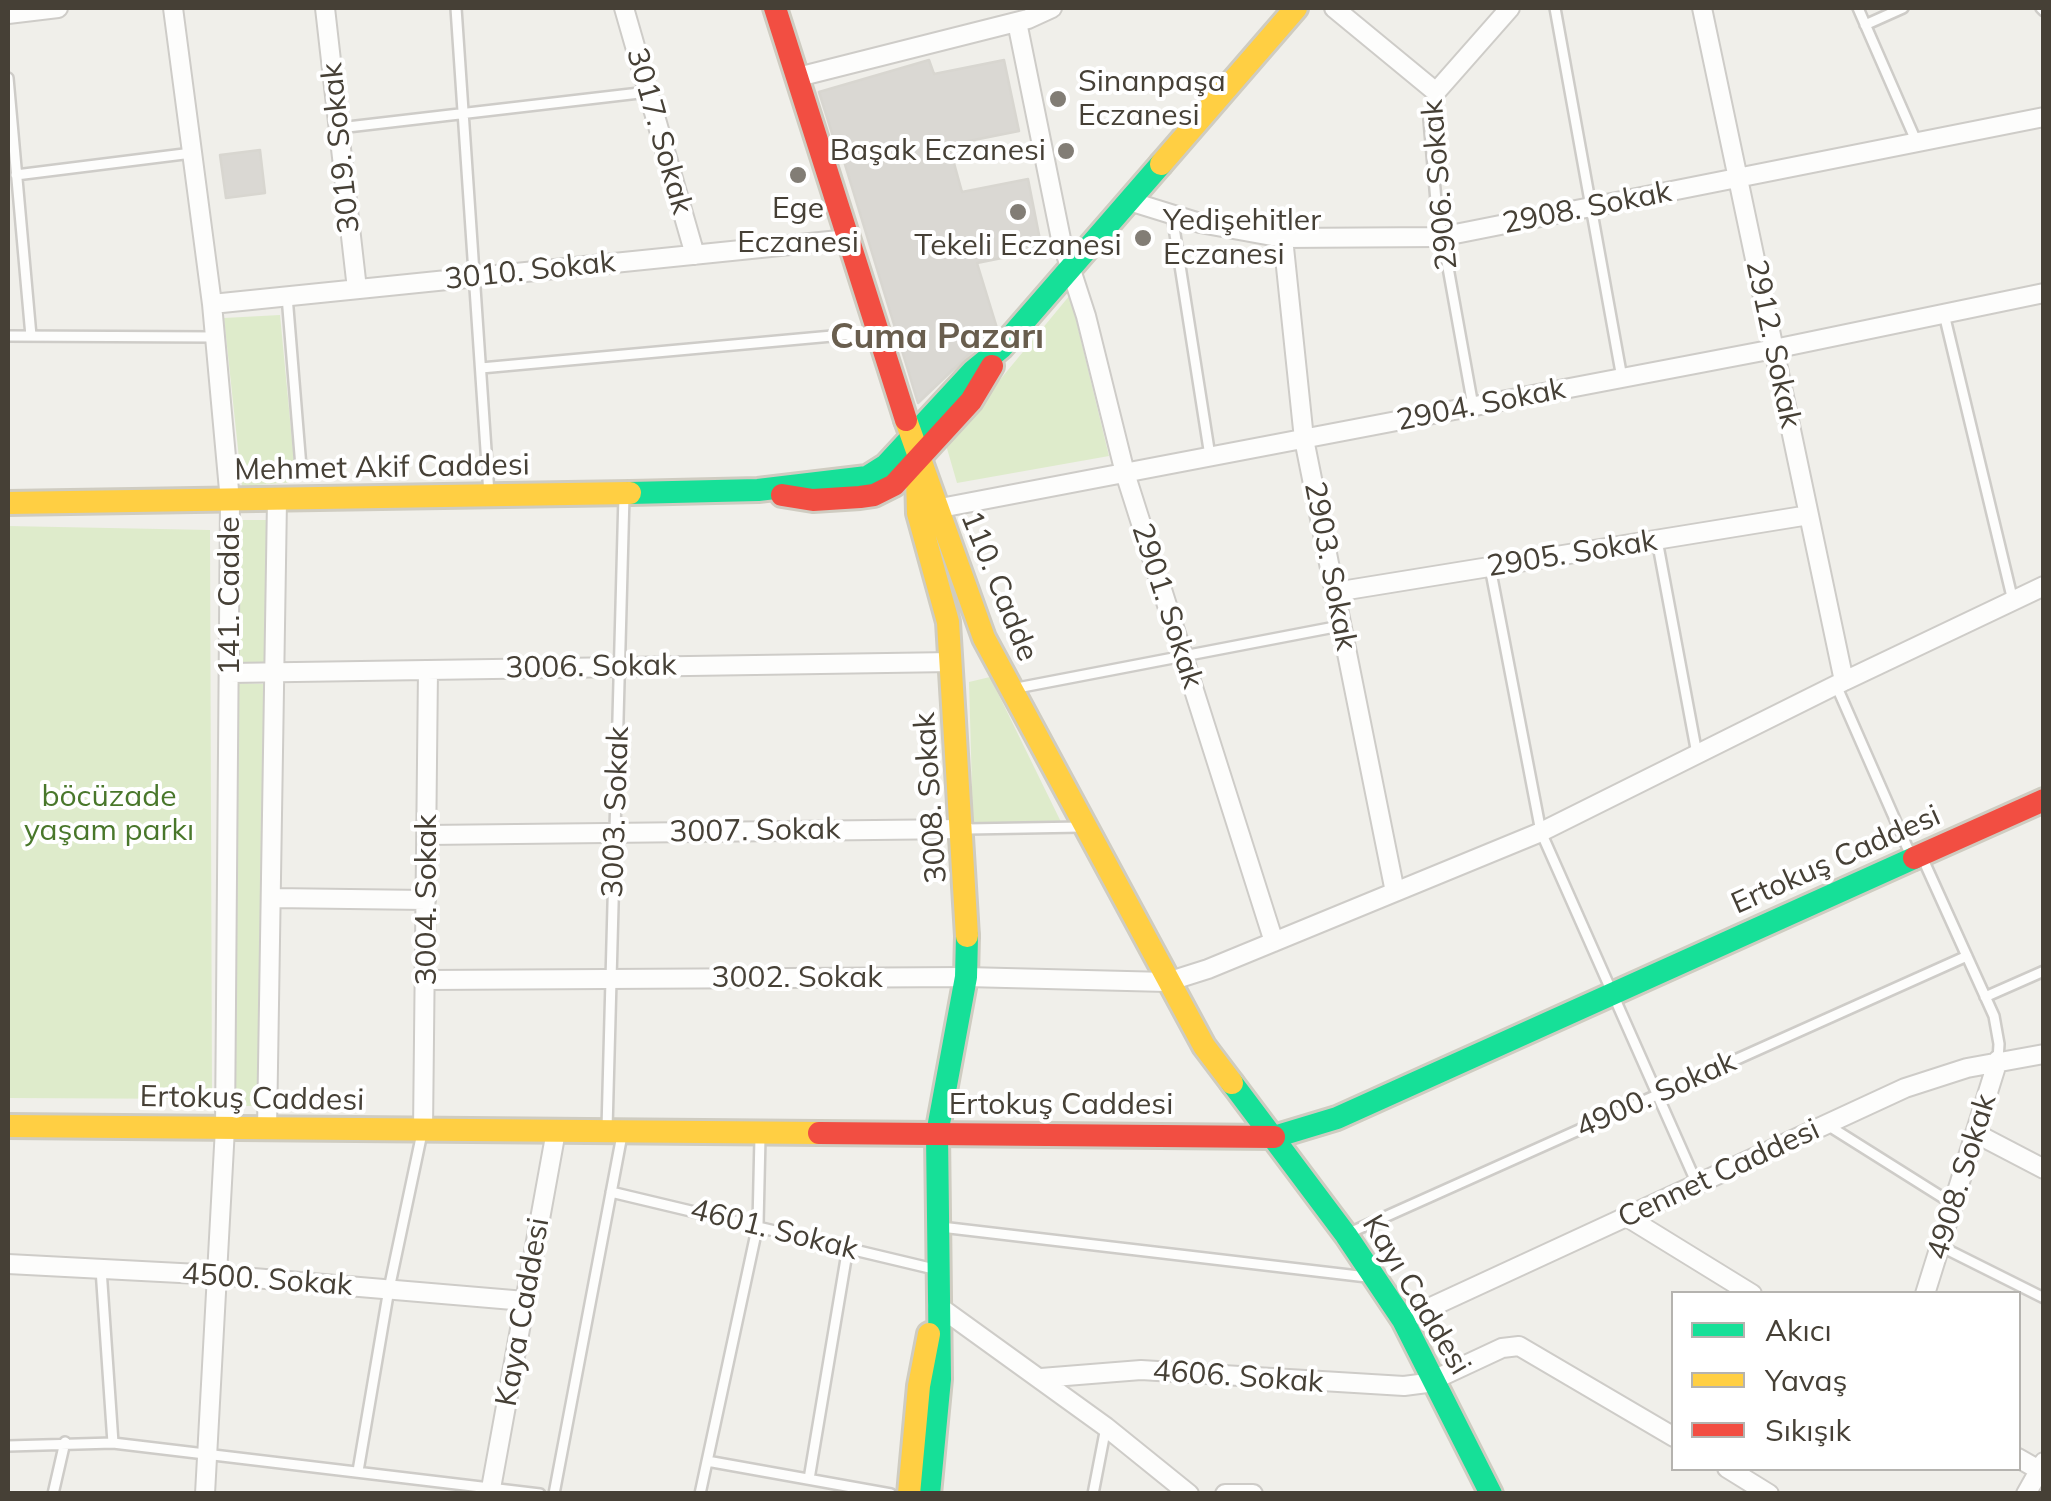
<!DOCTYPE html>
<meta charset="utf-8">
<style>
body{margin:0}
#map{position:relative;width:2051px;height:1501px;overflow:hidden;background:#f0efea;font-family:Mulish,sans-serif}
canvas{display:block}
.frame{position:absolute;inset:0;border:10px solid #464036;pointer-events:none}
.legend{position:absolute;left:1671px;top:1291px;width:350px;height:180px;box-sizing:border-box;background:#fff;border:2px solid #b5b3af;margin:0;padding:12px 18px;list-style:none;font-size:30px;color:#464036}
.legend li{display:flex;align-items:center;gap:20px;height:50px}
.legend b{width:50px;border:2px solid #b5b3af}
</style>
<div id="map">
<canvas width="2051" height="1501"></canvas>
<div class="frame"></div>
<ul class="legend">
<li><b style="height:12px;background:#16e098"></b>Akıcı</li>
<li><b style="height:12px;background:#ffcf43"></b>Yavaş</li>
<li><b style="height:12px;background:#f24e42"></b>Sıkışık</li>
</ul>
</div>
<script>
const ctx = document.querySelector('canvas').getContext('2d');
ctx.lineJoin = 'round';
function fill(path, color) { ctx.fillStyle = color; ctx.fill(path, 'evenodd'); }
const shape = rows => new Path2D(rows.map(r => 'M' + r).join(''));
function stroke(path, color, width, dash) { ctx.strokeStyle = color; ctx.lineWidth = width; ctx.lineCap = dash ? 'butt' : 'round'; ctx.setLineDash(dash || []); ctx.stroke(path); }
function drawText(font, color, halo, rows, align = 'center') {
  ctx.font = font + ' Mulish,sans-serif'; ctx.lineWidth = 8; ctx.setLineDash([]); ctx.textBaseline = 'middle'; ctx.strokeStyle = halo; ctx.fillStyle = color; for (const [text, x, y, turn = 0] of rows) {
    ctx.save(); ctx.translate(x, y); ctx.rotate((+turn || 0) * Math.PI / 180); ctx.textAlign = isNaN(turn) ? turn : align; if (halo) ctx.strokeText(text, 0, 0); ctx.fillText(text, 0, 0); ctx.restore();
  }
}
const green = shape([
 [1070,295,1109,456,957,483,946,445],
 [280,315,296,482,242,486,224,318],
 [241,520,270,520,267,664,238,664],
 [8,526,210,530,212,1099,8,1098],
 [990,677,1061,822,973,824,969,682],
 [238,683,267,684,261,1106,233,1106]
]);
const building = shape([
 [929,60,934,74,1004,60,1019,131,949,145,962,192,1028,179,1042,250,977,263,997,328,918,403,839,145,836,146,819,92,929,60],
 [260,150,265,193,226,198,220,155,260,150]
]);
const lane = shape([
 [456,8,489,494],
 [1555,8,1622,378],
 [1858,8,1917,143],
 [2041,8,2044,11],
 [1865,25,1903,8],
 [8,78,31,336],
 [1436,92,1429,120,1436,201,1473,406],
 [339,128,648,92],
 [16,175,192,153],
 [1172,215,1210,456],
 [287,296,301,467],
 [1944,314,2013,601],
 [8,336,216,337],
 [481,368,876,332],
 [1657,540,1697,754],
 [1490,567,1541,832,1697,1184],
 [1836,685,1911,856],
 [1017,688,1340,626],
 [967,829,1082,827],
 [1922,857,1994,1016,1999,1044,1998,1060],
 [1985,997,2044,971],
 [1829,1126,1953,1204],
 [607,1129,624,495],
 [611,1192,934,1269],
 [941,1227,1367,1277],
 [1349,1233,1967,956],
 [1940,1246,2044,1298],
 [101,1269,113,1443],
 [8,1446,113,1443,540,1494],
 [707,1461,891,1494],
 [358,1471,389,1289,422,1133],
 [809,1479,848,1247],
 [53,1494,65,1442],
 [554,1494,622,1135],
 [700,1494,758,1224,760,1137],
 [1093,1494,1106,1427]
]);
const street = shape([
 [173,8,212,304,230,501,225,1128,205,1494],
 [325,8,357,289],
 [624,8,695,255],
 [1334,8,1436,92,1510,8],
 [1702,8,1844,681],
 [8,14,58,8],
 [1017,22,1061,239,1086,316,1125,473,1274,942],
 [798,77,1028,19,1052,8],
 [1129,201,1200,223,1283,238,1440,237,2044,117],
 [1283,238,1304,439,1395,892],
 [212,304,849,239],
 [930,510,1774,349,2044,293],
 [1335,592,1809,515],
 [230,673,952,662],
 [427,835,964,829],
 [273,898,426,900],
 [426,980,966,977,1167,982,1208,969,1541,832,1836,685,2044,586],
 [267,1129,277,500],
 [423,1130,428,670],
 [1975,1133,2044,1169],
 [1627,1217,1752,1294],
 [8,1264,218,1275,525,1301],
 [1925,1294,1998,1060],
 [937,1305,1106,1427,1189,1494],
 [1403,1320,1905,1088,1967,1068,2044,1054],
 [1041,1378,1141,1370,1404,1386,1427,1383,1502,1348,1519,1346,1674,1437],
 [2018,1458,2039,1470],
 [1727,1468,1769,1494],
 [490,1494,556,1131],
 [1225,1494,1253,1494],
 [2026,1494,2044,1462]
]);
const fast = shape([
 [630,493,758,490,867,477,886,465,973,371,1001,348,1161,164],
 [1232,1083,1346,1235,1403,1320,1491,1494],
 [1274,1137,1337,1118,1914,858],
 [929,1494,940,1379,937,1134,966,977,967,936]
]);
const slow = shape([
 [1161,164,1296,8],
 [906,420,984,638,1204,1046,1232,1083],
 [917,474,918,513,948,622,967,936],
 [8,503,630,493],
 [8,1126,819,1133],
 [909,1494,919,1386,929,1334]
]);
const jam = shape([
 [775,8,906,420],
 [782,495,813,500,860,497,874,495,894,485,971,401,992,366],
 [1914,858,2044,800],
 [819,1133,1274,1137]
]);
const markers = [
 [1058,99,10,"#827d75"],
 [1066,151,10,"#827d75"],
 [798,175,10,"#827d75"],
 [1018,212,10,"#827d75"],
 [1143,238,10,"#827d75"]
];
const poiNames = [
 ["Sinanpaşa",1078,82],
 ["Eczanesi",1078,116],
 ["Başak Eczanesi",1046,151,"right"],
 ["Ege",798,209,"center"],
 ["Eczanesi",798,243,"center"],
 ["Yedişehitler",1163,221],
 ["Eczanesi",1163,255],
 ["Tekeli Eczanesi",1018,246,"center"]
];
const streetNames = [
 ["3017. Sokak",659,131,74],
 ["3019. Sokak",341,148,-96],
 ["2906. Sokak",1440,185,-95],
 ["2908. Sokak",1587,208,-11],
 ["3010. Sokak",530,271,-6],
 ["2912. Sokak",1773,344,78],
 ["2904. Sokak",1481,405,-11],
 ["Mehmet Akif Caddesi",382,468,-1],
 ["2905. Sokak",1572,554,-9],
 ["2903. Sokak",1330,566,79],
 ["110. Cadde",999,586,68],
 ["141. Cadde",230,596,-90],
 ["2901. Sokak",1167,606,72],
 ["3006. Sokak",591,667,-1],
 ["3008. Sokak",931,798,-94],
 ["3003. Sokak",616,812,-88],
 ["3007. Sokak",755,831,-1],
 ["Ertokuş Caddesi",1836,860,-24],
 ["3004. Sokak",427,900,-90],
 ["3002. Sokak",797,978],
 ["4900. Sokak",1656,1095,-24],
 ["Ertokuş Caddesi",252,1099,1],
 ["Ertokuş Caddesi",1061,1105],
 ["Cennet Caddesi",1719,1174,-25],
 ["4908. Sokak",1962,1177,-73],
 ["4601. Sokak",774,1230,14],
 ["4500. Sokak",267,1280,4],
 ["Kayı Caddesi",1416,1295,59],
 ["Kaya Caddesi",523,1312,-80],
 ["4606. Sokak",1238,1377,4]
];
const parkNames = [
 ["böcüzade",109,797],
 ["yaşam parkı",109,831]
];
const quarterNames = [
 ["Cuma Pazarı",937,337]
];
fill(green, '#deebcb');
fill(building, '#dad8d3');
stroke(building, '#d8d6d0', 2.5);
stroke(lane, '#ceccc8', 14);
stroke(street, '#ceccc8', 22);
stroke(fast, '#cfccc1', 28);
stroke(slow, '#cfccc1', 28);
stroke(jam, '#cfccc1', 28);
stroke(lane, '#fdfdfc', 9);
stroke(street, '#fdfdfc', 18);
stroke(fast, '#16e098', 22);
stroke(slow, '#ffcf43', 22);
stroke(jam, '#f24e42', 22);
for (const [x, y, r, color] of markers) { const dot = new Path2D(); dot.arc(x, y, r, 0, 2 * Math.PI); ctx.fillStyle = color; ctx.fill(dot); stroke(dot, '#fff', 4); }
drawText('30px', '#464036', '#fff', poiNames, 'left');
drawText('30px', '#464036', '#fff', streetNames);
drawText('30px', '#49772b', '#fff', parkNames);
drawText('bold 35px', '#695e4e', '#fff', quarterNames);
</script>
